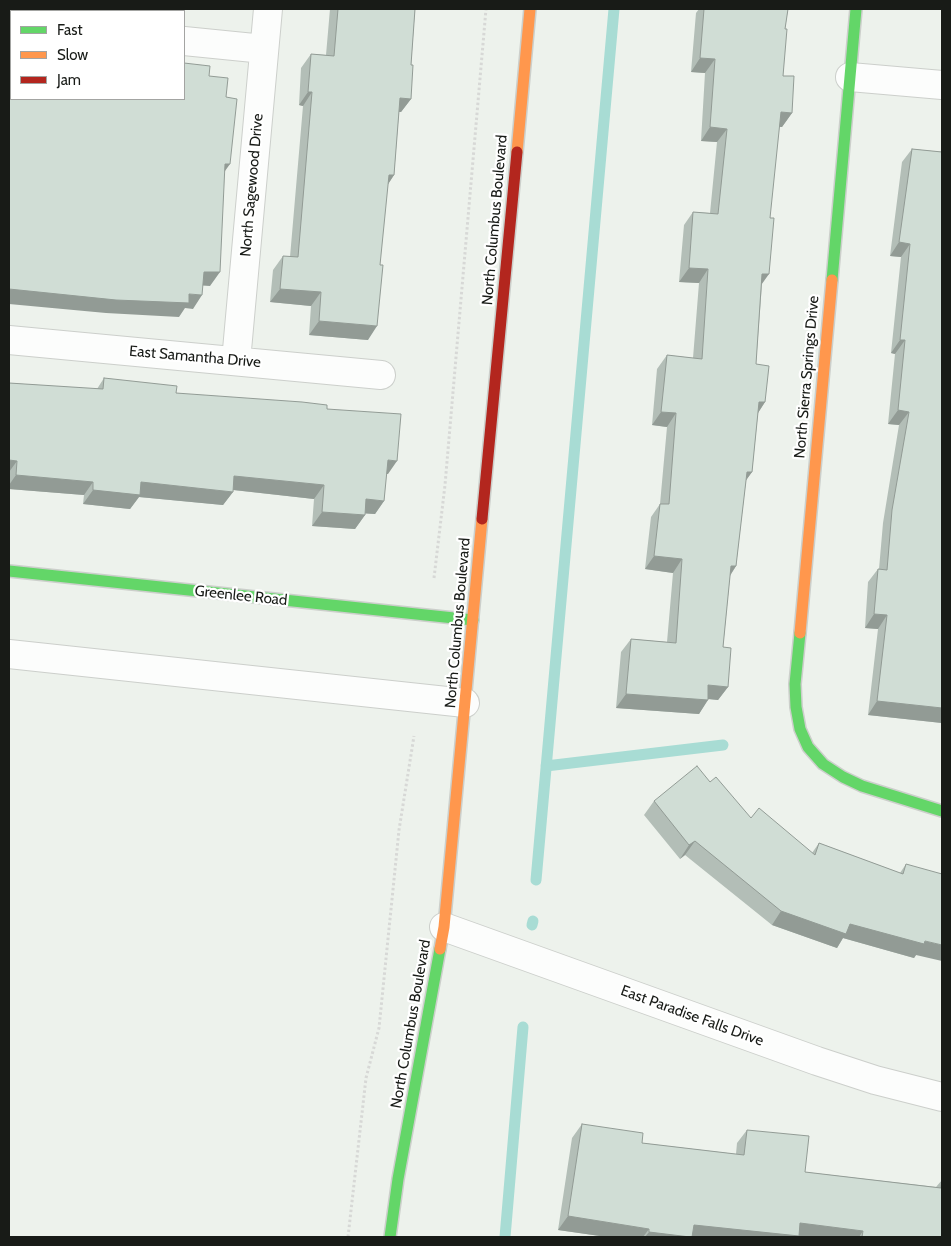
<!DOCTYPE html>
<style>
body{margin:0}
#map{position:relative;width:951px;height:1246px;overflow:hidden;background:#edf2ec;font-family:Cabin,sans-serif}
canvas{display:block}
.frame{position:absolute;inset:0;border:10px solid #181b17;pointer-events:none}
.legend{position:absolute;left:10px;top:10px;width:175px;height:90px;box-sizing:border-box;background:#fff;border:1px solid #a3a4a2;margin:0;padding:6px 9px;list-style:none;font-size:15px;color:#181b17}
.legend li{display:flex;align-items:center;gap:10px;height:25px}
.legend b{width:25px;border:1px solid #a3a4a2}
</style>
<div id="map">
<canvas width="951" height="1246"></canvas>
<div class="frame"></div>
<ul class="legend">
<li><b style="height:6px;background:#63d668"></b>Fast</li>
<li><b style="height:6px;background:#ff974d"></b>Slow</li>
<li><b style="height:6px;background:#b3261e"></b>Jam</li>
</ul>
</div>
<script>
const ctx = document.querySelector('canvas').getContext('2d');
ctx.lineJoin = 'round';
const shape = rows => new Path2D(rows.map(r => 'M' + r).join(''));
function stroke(path, color, width, dash) { ctx.strokeStyle = color; ctx.lineWidth = width; ctx.lineCap = dash ? 'butt' : 'round'; ctx.setLineDash(dash || []); ctx.stroke(path); }
function fill(path, color) { ctx.fillStyle = color; ctx.fill(path, 'evenodd'); }
function drawText(font, color, halo, rows, align = 'center') {
  ctx.font = font + ' Cabin,sans-serif'; ctx.lineWidth = 4.5; ctx.setLineDash([]); ctx.textBaseline = 'middle'; ctx.strokeStyle = halo; ctx.fillStyle = color; for (const [text, x, y, turn = 0] of rows) {
    ctx.save(); ctx.translate(x, y); ctx.rotate((+turn || 0) * Math.PI / 180); ctx.textAlign = isNaN(turn) ? turn : align; if (halo) ctx.strokeText(text, 0, 0); ctx.fillText(text, 0, 0); ctx.restore();
  }
}
const stream = shape([
 [546,766,723,745],
 [536,880,614,9],
 [532,925,533,921],
 [505,1237,523,1027]
]);
const path = shape([
 [434,578,445,485,486,9],
 [348,1237,366,1078,379,1028,399,830,414,736]
]);
const street = shape([
 [9,25,11,25],
 [184,41,264,49],
 [850,77,942,85],
 [9,340,381,375],
 [236,361,268,9],
 [9,654,465,703],
 [444,927,817,1061,875,1080,942,1097]
]);
const fast = shape([
 [832,280,856,9],
 [9,571,473,620],
 [800,633,795,684,796,707,800,729,808,747,823,764,843,777,862,786,942,811],
 [390,1237,398,1179,440,949]
]);
const slow = shape([
 [517,152,530,9],
 [800,633,832,280],
 [440,949,444,927,482,519]
]);
const jam = shape([
 [482,519,517,152]
]);
const wall = shape([
 [330,9,415,9,411,65,411,99,401,112,399,112,394,175,388,184,368,340,309,335,311,306,270,302,273,270,283,256,290,257,303,106,299,105,301,68,311,54,326,55],
 [699,9,788,9,785,29,783,76,792,113,782,127,779,127,762,284,756,364,765,402,758,413,752,472,746,480,736,566,730,576,723,647,728,687,718,700,708,699,699,714,616,708,621,652,631,639,667,642,673,573,645,569,651,517,660,504,667,427,652,425,657,369,667,355,693,358,699,283,679,282,684,225,693,212,710,213,717,142,701,141,705,73,691,72,696,13],
 [912,149,942,152,942,723,868,715,878,629,865,628,868,582,878,569,879,569,883,523,899,425,888,424,895,354,891,353,901,257,890,256,902,162],
 [104,378,176,393,327,409,388,474,386,474,384,501,375,514,365,513,365,515,355,529,312,526,314,499,233,490,233,492,223,505,139,497,130,509,83,504,84,495,9,489,9,383,97,389],
 [710,782,751,818,812,853,819,843,900,873,906,864,916,955,914,958,843,938,837,948,772,925,685,855,680,859,644,815,654,801],
 [582,1124,642,1143,736,1154,737,1143,747,1130,805,1172,936,1187,942,1180,942,1237,607,1237,558,1230,572,1138]
]);
const shadedWall = shape([
 [700,58,715,59,705,73,691,72],
 [308,92,312,92,303,106,299,105],
 [400,98,411,99,401,112,391,111],
 [781,112,792,113,782,127,771,126],
 [710,127,727,129,717,142,701,141],
 [225,164,230,164,220,178],
 [389,175,394,175,385,189],
 [899,242,910,244,901,257,890,256],
 [689,268,708,269,699,283,679,282],
 [204,272,220,272,210,286,194,285],
 [762,274,769,274,759,288],
 [9,289,189,294,202,295,193,309,185,308,179,317,106,313,9,304],
 [280,289,321,292,311,306,270,302],
 [319,321,377,326,368,340,309,335],
 [900,340,905,340,895,354,891,353],
 [759,402,765,402,756,416],
 [898,410,909,412,899,425,888,424],
 [661,412,676,413,667,427,652,425],
 [9,460,17,461,9,472],
 [388,460,397,461,388,474,378,474],
 [747,472,752,472,742,486],
 [16,475,93,482,84,495,9,489,9,485],
 [234,476,324,485,314,499,225,489],
 [141,482,233,492,223,505,139,497,130,509,83,504,93,490],
 [366,499,384,501,375,514,356,513],
 [322,512,365,515,355,529,312,526],
 [654,556,682,559,673,573,645,569],
 [731,566,736,566,727,580],
 [874,614,887,615,878,629,865,628],
 [708,685,728,687,718,700,699,698],
 [626,694,708,700,699,714,616,708],
 [877,701,942,708,942,723,868,715],
 [695,841,685,855,680,859,689,845],
 [781,911,850,924,942,945,942,961,916,955,914,958,843,938,837,948,772,925],
 [568,1216,649,1229,643,1237,607,1237,558,1230],
 [800,1223,863,1231,859,1237,645,1237,649,1232,694,1225]
]);
const building = shape([
 [338,9,415,9,411,65,413,65,411,99,400,98,394,175,389,175,380,265,383,265,377,326,319,321,321,292,280,289,283,256,298,257,312,92,308,92,311,54,334,56,338,9],
 [704,9,788,9,785,29,787,29,783,76,794,76,792,113,781,112,770,218,774,218,769,274,762,274,756,364,769,366,765,402,759,402,752,472,747,472,736,566,731,566,723,647,731,648,728,687,708,685,708,700,626,694,631,639,676,643,682,559,654,556,660,504,669,504,676,413,661,412,667,355,702,359,708,269,689,268,693,212,718,214,727,129,710,127,715,59,700,58,704,9],
 [9,39,11,40,11,99,184,99,184,63,210,66,209,76,228,78,226,97,237,99,230,164,225,164,220,272,204,272,202,295,189,294,189,303,116,300,9,289,9,39],
 [912,149,942,152,942,708,877,701,887,615,874,614,878,569,887,570,892,510,909,412,898,410,905,340,900,340,910,244,899,242,912,149],
 [104,378,177,386,176,393,302,402,327,405,327,409,401,414,397,461,388,460,384,501,366,499,365,515,322,512,324,485,234,476,233,492,141,482,140,495,93,490,93,482,16,475,17,461,9,460,9,383,103,389,104,378],
 [697,766,710,782,716,777,751,818,759,808,815,855,819,843,903,874,906,864,942,874,942,945,925,941,924,944,850,924,846,934,781,911,695,841,689,845,654,801,697,766],
 [582,1124,643,1133,642,1143,744,1155,747,1130,809,1136,805,1172,941,1188,942,1180,942,1237,862,1237,863,1231,800,1223,799,1236,694,1225,692,1237,690,1237,649,1232,649,1229,568,1216,582,1124]
]);
const streetNames = [
 ["North Sagewood Drive",252,185,-85],
 ["North Columbus Boulevard",495,220,-85],
 ["East Samantha Drive",195,357,5],
 ["North Sierra Springs Drive",807,377,-85],
 ["Greenlee Road",241,596,6],
 ["North Columbus Boulevard",458,623,-85],
 ["East Paradise Falls Drive",692,1016,20],
 ["North Columbus Boulevard",411,1024,-80]
];
stroke(stream, '#a8dcd4', 11);
stroke(street, '#cccfcb', 30);
stroke(fast, '#cccfcb', 14);
stroke(slow, '#cccfcb', 14);
stroke(jam, '#cccfcb', 14);
stroke(path, '#d7d8d6', 3, [2.5, 2.5]);
stroke(street, '#fcfdfc', 28);
stroke(fast, '#63d668', 11);
stroke(slow, '#ff974d', 11);
stroke(jam, '#b3261e', 11);
fill(wall, '#b3beb7');
fill(shadedWall, '#929b95');
fill(building, '#d0ddd5');
stroke(building, '#929b95', 1);
drawText('15px', '#181b17', '#fff', streetNames);
</script>
